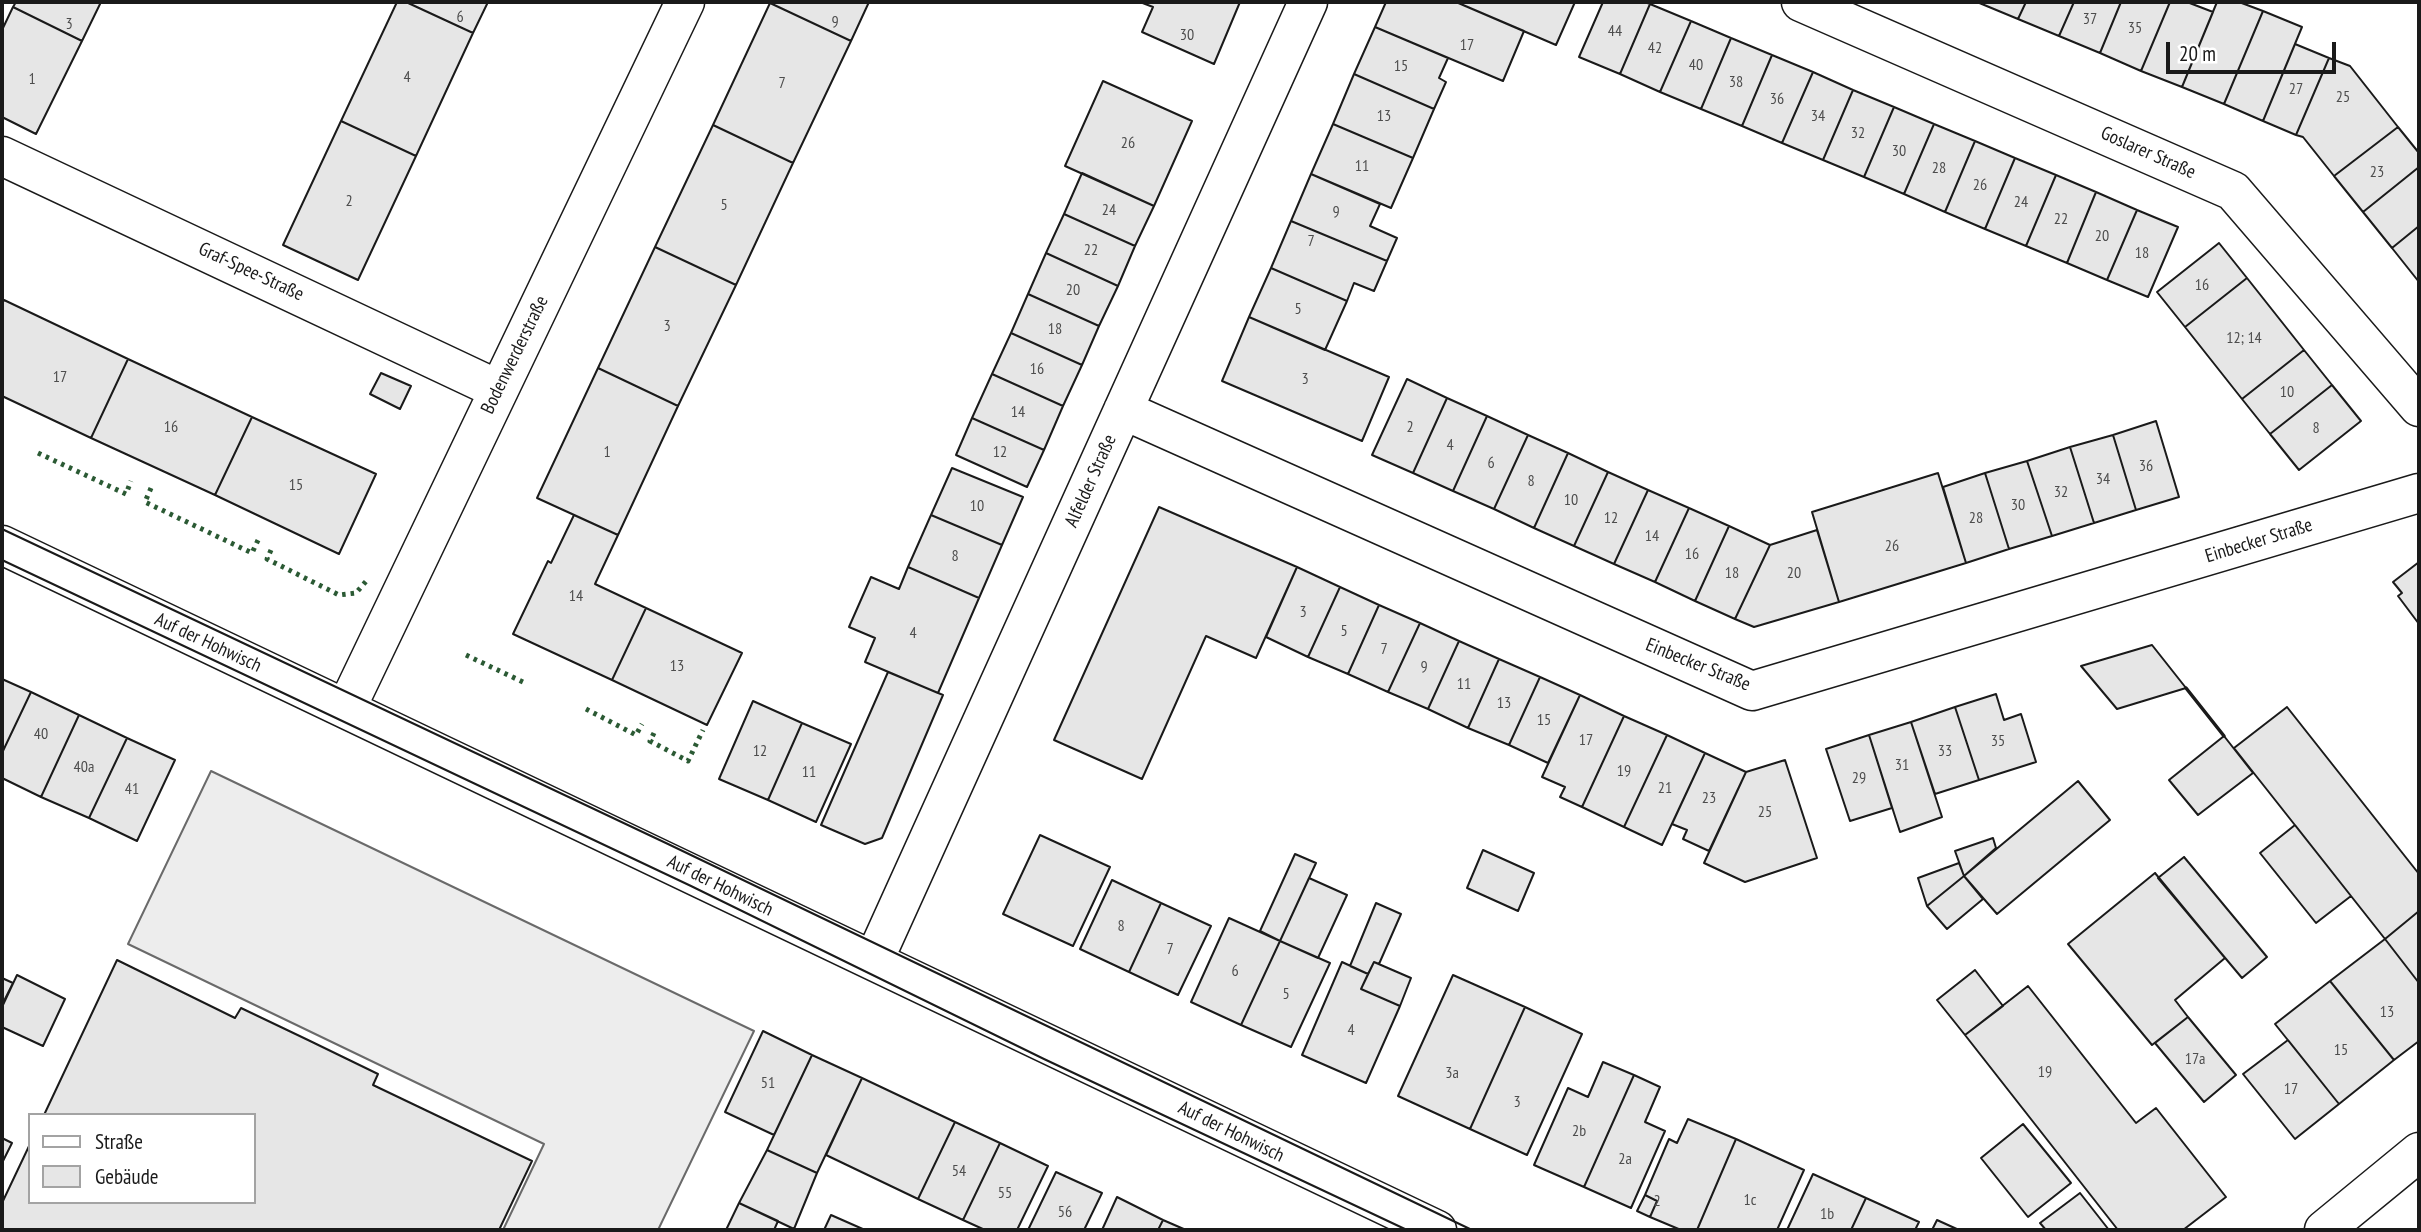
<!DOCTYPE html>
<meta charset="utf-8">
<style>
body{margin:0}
#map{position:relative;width:2421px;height:1232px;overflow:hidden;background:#fff;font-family:"PT Sans Narrow",sans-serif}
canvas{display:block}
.frame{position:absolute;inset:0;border:4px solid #1a1a1a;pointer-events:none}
.legend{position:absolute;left:28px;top:1113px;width:228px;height:91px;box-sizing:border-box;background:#fff;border:2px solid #a3a3a3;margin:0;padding:9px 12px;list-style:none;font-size:21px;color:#1a1a1a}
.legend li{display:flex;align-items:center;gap:14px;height:35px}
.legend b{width:35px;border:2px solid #a3a3a3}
.scale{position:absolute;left:2166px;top:42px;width:170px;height:32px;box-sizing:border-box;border:4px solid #1a1a1a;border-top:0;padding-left:9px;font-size:21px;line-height:24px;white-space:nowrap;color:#1a1a1a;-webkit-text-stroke:5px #fff;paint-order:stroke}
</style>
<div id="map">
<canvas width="2421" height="1232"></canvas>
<div class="frame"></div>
<ul class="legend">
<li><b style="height:9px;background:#fff"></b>Straße</li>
<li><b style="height:19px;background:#e6e6e6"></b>Gebäude</li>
</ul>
<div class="scale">20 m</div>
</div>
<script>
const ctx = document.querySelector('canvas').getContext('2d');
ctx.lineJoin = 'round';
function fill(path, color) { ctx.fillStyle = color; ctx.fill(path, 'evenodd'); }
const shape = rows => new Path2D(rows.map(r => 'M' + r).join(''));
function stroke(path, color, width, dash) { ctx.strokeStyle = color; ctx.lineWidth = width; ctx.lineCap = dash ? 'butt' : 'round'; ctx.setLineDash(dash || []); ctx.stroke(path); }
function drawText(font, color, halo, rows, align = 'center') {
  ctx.font = font + ' "PT Sans Narrow",sans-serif'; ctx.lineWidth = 5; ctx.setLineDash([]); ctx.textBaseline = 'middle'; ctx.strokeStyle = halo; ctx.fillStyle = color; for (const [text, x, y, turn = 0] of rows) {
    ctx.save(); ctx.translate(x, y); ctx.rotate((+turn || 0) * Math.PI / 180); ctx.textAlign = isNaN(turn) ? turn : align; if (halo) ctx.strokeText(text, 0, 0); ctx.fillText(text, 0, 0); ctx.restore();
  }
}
const built = shape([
 [211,771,754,1031,658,1230,503,1230,544,1144,128,944,211,771]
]);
const building = shape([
 [16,2,101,2,82,41,13,7,16,2],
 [397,2,406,2,473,33,416,156,341,121,397,2],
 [406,2,488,2,473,33,406,2],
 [771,2,869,2,851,41,770,3,771,2],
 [1140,2,1240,2,1214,64,1142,32,1153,7,1140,2],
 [1386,2,1456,2,1524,31,1503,81,1375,27,1386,2],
 [1456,2,1575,2,1556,45,1456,2],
 [1603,2,1645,2,1650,4,1620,74,1579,57,1603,2],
 [1977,2,2026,2,2018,19,1977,2],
 [2026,2,2074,2,2059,36,2018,19,2026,2],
 [2074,2,2121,2,2100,53,2059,36,2074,2],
 [2121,2,2170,2,2141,71,2100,53,2121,2],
 [2170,2,2187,2,2213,12,2182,87,2141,71,2170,2],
 [2217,2,2239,2,2263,11,2224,104,2182,87,2217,2],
 [770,3,851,41,793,163,713,125,770,3],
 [1650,4,1691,21,1660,92,1620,74,1650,4],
 [13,7,82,41,36,134,2,117,2,30,13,7],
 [2263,11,2302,27,2263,121,2224,104,2263,11],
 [1691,21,1731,38,1701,109,1660,92,1691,21],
 [1375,27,1448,58,1439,78,1446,82,1434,109,1354,74,1375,27],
 [1731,38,1772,55,1742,126,1701,109,1731,38],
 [2295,44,2329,58,2296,135,2263,121,2295,44],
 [1772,55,1813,72,1782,143,1742,126,1772,55],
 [2329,58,2350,66,2398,127,2334,176,2303,137,2296,135,2329,58],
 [1813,72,1853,90,1823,160,1782,143,1813,72],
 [1354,74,1434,109,1413,158,1333,124,1354,74],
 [1103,81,1192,121,1154,206,1065,166,1103,81],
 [1853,90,1894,107,1864,177,1823,160,1853,90],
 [1894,107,1934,124,1904,194,1864,177,1894,107],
 [341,121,416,156,358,280,283,245,341,121],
 [1333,124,1413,158,1391,208,1311,174,1333,124],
 [1934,124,1975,141,1945,212,1904,194,1934,124],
 [713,125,793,163,736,285,655,247,713,125],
 [2398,127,2419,153,2419,167,2363,212,2334,176,2398,127],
 [1975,141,2015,158,1985,229,1945,212,1975,141],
 [2015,158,2056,175,2026,246,1985,229,2015,158],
 [2419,167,2419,226,2392,248,2363,212,2419,167],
 [1082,173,1154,206,1135,246,1064,214,1082,173],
 [1311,174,1380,204,1370,226,1397,238,1387,261,1291,221,1311,174],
 [2056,175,2096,192,2067,263,2026,246,2056,175],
 [2096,192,2137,210,2107,280,2067,263,2096,192],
 [2137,210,2178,227,2148,297,2107,280,2137,210],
 [1064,214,1135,246,1118,286,1046,253,1064,214],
 [1291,221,1387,261,1374,291,1354,283,1347,301,1271,268,1291,221],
 [2419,226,2419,282,2392,248,2419,226],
 [2219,243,2247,278,2185,327,2157,292,2219,243],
 [655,247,736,285,678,406,598,368,655,247],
 [1046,253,1118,286,1099,326,1028,294,1046,253],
 [1271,268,1347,301,1325,350,1249,317,1271,268],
 [2247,278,2304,350,2242,399,2185,327,2247,278],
 [1028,294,1099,326,1082,365,1011,333,1028,294],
 [4,300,128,359,91,438,2,396,2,304,4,300],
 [1249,317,1389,377,1362,441,1222,381,1249,317],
 [1011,333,1082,365,1063,406,992,374,1011,333],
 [2304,350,2332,385,2270,434,2242,399,2304,350],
 [128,359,252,417,215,495,91,438,128,359],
 [598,368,678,406,618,535,537,498,598,368],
 [381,373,411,386,400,409,370,394,381,373],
 [992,374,1063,406,1044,450,972,418,992,374],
 [1407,379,1447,398,1413,473,1372,455,1407,379],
 [2332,385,2361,421,2299,470,2270,434,2332,385],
 [1447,398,1487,416,1453,491,1413,473,1447,398],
 [1487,416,1528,435,1494,509,1453,491,1487,416],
 [252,417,376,474,339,554,215,495,252,417],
 [972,418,1044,450,1027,487,956,455,972,418],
 [2156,421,2179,497,2136,510,2113,435,2156,421],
 [1528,435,1568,453,1534,528,1494,509,1528,435],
 [2113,435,2136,510,2094,523,2070,447,2113,435],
 [2070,447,2094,523,2052,536,2027,461,2070,447],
 [1568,453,1608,472,1574,546,1534,528,1568,453],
 [2027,461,2052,536,2009,549,1985,473,2027,461],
 [952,468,1023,497,1002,545,931,515,952,468],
 [1608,472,1648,490,1614,564,1574,546,1608,472],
 [1938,473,1966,563,1839,602,1812,512,1938,473],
 [1985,473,2009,549,1966,563,1943,487,1985,473],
 [1648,490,1689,508,1655,582,1614,564,1648,490],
 [1159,507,1297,567,1256,658,1206,636,1142,779,1054,740,1159,507],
 [1689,508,1729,526,1695,601,1655,582,1689,508],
 [574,515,618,535,595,584,646,608,612,680,513,634,548,561,551,563,574,515],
 [931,515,1002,545,979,598,908,567,931,515],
 [1729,526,1770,545,1735,619,1695,601,1729,526],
 [1817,530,1839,602,1754,627,1735,619,1770,545,1817,530],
 [2419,562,2419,624,2398,596,2402,593,2393,582,2419,562],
 [908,567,979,598,938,693,865,662,875,638,849,627,871,577,899,589,908,567],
 [1297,567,1340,587,1308,657,1266,637,1297,567],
 [1340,587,1379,605,1348,674,1308,657,1340,587],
 [1379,605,1420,623,1388,692,1348,674,1379,605],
 [646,608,742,653,707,725,612,680,646,608],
 [1420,623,1459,641,1428,709,1388,692,1420,623],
 [1459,641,1499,659,1468,728,1428,709,1459,641],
 [2152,645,2186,688,2117,709,2081,666,2152,645],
 [1499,659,1540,677,1509,745,1468,728,1499,659],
 [888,672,943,695,882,838,865,844,821,825,888,672],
 [1540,677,1580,695,1548,763,1509,745,1540,677],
 [2,679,31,692,2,753,2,679],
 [31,692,79,715,41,797,2,778,2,753,31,692],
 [1996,694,2004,720,2021,714,2036,762,1979,780,1955,707,1996,694],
 [1580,695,1624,716,1582,807,1560,797,1565,787,1542,777,1580,695],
 [753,701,802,723,768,800,719,779,753,701],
 [1955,707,1979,780,1935,794,1911,722,1955,707],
 [2287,707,2419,874,2419,911,2385,939,2234,748,2287,707],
 [79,715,127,738,89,818,41,797,79,715],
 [1624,716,1667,735,1624,827,1582,807,1624,716],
 [1911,722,1942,817,1900,832,1869,735,1911,722],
 [802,723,851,744,816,822,768,800,802,723],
 [1667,735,1705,753,1662,845,1624,827,1667,735],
 [1869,735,1892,808,1850,821,1826,749,1869,735],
 [2224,736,2253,773,2198,815,2169,780,2224,736],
 [127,738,175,760,137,841,89,818,127,738],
 [1705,753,1746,772,1709,851,1683,839,1687,830,1672,824,1705,753],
 [1785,760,1817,858,1745,882,1704,863,1746,772,1785,760],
 [2078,781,2110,820,1997,914,1964,876,2078,781],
 [2295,825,2351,896,2316,923,2260,853,2295,825],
 [1040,835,1110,867,1073,946,1003,914,1040,835],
 [1993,838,1996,848,1964,876,1955,851,1993,838],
 [1483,850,1534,873,1518,911,1467,888,1483,850],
 [1295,854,1316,863,1280,941,1260,931,1295,854],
 [2184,857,2267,957,2242,978,2158,878,2184,857],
 [1959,863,1964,876,1927,906,1918,878,1959,863],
 [2155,873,2225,958,2175,1000,2188,1017,2152,1045,2068,944,2155,873],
 [1964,876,1983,899,1947,929,1927,906,1964,876],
 [1309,878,1347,895,1318,958,1280,941,1309,878],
 [1112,880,1161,903,1129,972,1080,949,1112,880],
 [1161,903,1211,926,1178,995,1129,972,1161,903],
 [1376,903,1401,914,1379,964,1374,962,1368,974,1350,966,1376,903],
 [2419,911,2419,983,2385,939,2419,911],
 [1229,918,1280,941,1241,1025,1191,1002,1229,918],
 [2385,939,2419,983,2419,1041,2394,1060,2330,981,2385,939],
 [1280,941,1330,963,1291,1047,1241,1025,1280,941],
 [117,960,235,1018,241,1008,308,1040,378,1074,373,1085,532,1161,499,1230,2,1230,2,1203,30,1144,30,1202,254,1202,254,1115,44,1115,117,960],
 [1342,962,1368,974,1361,989,1400,1006,1366,1083,1302,1055,1342,962],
 [1374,962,1411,978,1400,1006,1361,989,1374,962],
 [1975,970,2003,1006,1965,1035,1937,1000,1975,970],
 [17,975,65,999,43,1046,2,1027,2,1007,17,975],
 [1453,975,1525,1007,1470,1129,1398,1096,1453,975],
 [2,978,13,983,2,1005,2,978],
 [2330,981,2394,1060,2339,1104,2275,1024,2330,981],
 [2028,986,2136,1123,2156,1108,2226,1197,2183,1230,2118,1230,1965,1035,2028,986],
 [1525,1007,1582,1034,1527,1155,1470,1129,1525,1007],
 [2188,1017,2236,1075,2204,1102,2155,1043,2188,1017],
 [763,1031,812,1055,774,1135,725,1112,763,1031],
 [2288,1040,2339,1104,2295,1139,2243,1074,2288,1040],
 [812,1055,862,1078,817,1173,767,1150,812,1055],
 [1603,1062,1634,1075,1584,1187,1534,1165,1568,1088,1588,1097,1603,1062],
 [1634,1075,1660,1087,1645,1122,1665,1131,1631,1208,1584,1187,1634,1075],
 [862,1078,955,1122,918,1199,826,1155,862,1078],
 [1688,1119,1736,1139,1697,1230,1681,1230,1650,1217,1657,1201,1645,1195,1669,1139,1677,1143,1688,1119],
 [955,1122,1000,1143,963,1220,918,1199,955,1122],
 [2023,1124,2071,1183,2028,1217,1981,1158,2023,1124],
 [2,1138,12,1143,2,1163,2,1138],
 [1736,1139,1804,1170,1777,1230,1697,1230,1736,1139],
 [1000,1143,1048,1166,1017,1230,985,1230,963,1220,1000,1143],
 [767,1150,817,1173,794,1229,739,1203,767,1150],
 [1056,1172,1102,1193,1084,1230,1028,1230,1056,1172],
 [1813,1174,1866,1198,1851,1230,1787,1230,1813,1174],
 [2080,1193,2109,1230,2046,1230,2040,1223,2080,1193],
 [1645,1195,1657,1201,1650,1217,1637,1211,1645,1195],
 [1117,1197,1163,1220,1158,1230,1102,1230,1117,1197],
 [1866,1198,1919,1222,1915,1230,1851,1230,1866,1198],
 [739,1203,778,1221,774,1230,726,1230,739,1203],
 [831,1215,865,1230,824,1230,831,1215],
 [1163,1220,1186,1230,1158,1230,1163,1220],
 [1937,1220,1959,1230,1932,1230,1937,1220]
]);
const street = shape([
 [1801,2,2233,191,2419,407],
 [2,156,499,390],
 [1123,410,1752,691,2419,493],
 [2,545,1437,1230],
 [346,709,685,2],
 [874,960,1308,2],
 [2324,1230,2419,1152]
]);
const tram = shape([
 [2,529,668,844,1472,1230],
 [2,560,691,886,1044,1059,1407,1230]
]);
const hedge = shape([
 [38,453,126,494,131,481],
 [151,488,145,502,252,553,259,538],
 [271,550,267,559,339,595,356,593,368,579],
 [466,655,525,683],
 [586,709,636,735,642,724],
 [654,733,650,741,688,761,703,730]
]);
const wall = shape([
 [2186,688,2224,736]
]);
const numberNames = [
 ["6",460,17],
 ["37",2090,19],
 ["9",835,22],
 ["3",69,24],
 ["35",2135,28],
 ["44",1615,31],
 ["30",1187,35],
 ["17",1467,45],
 ["42",1655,48],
 ["40",1696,65],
 ["15",1401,66],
 ["4",407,77],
 ["1",32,79],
 ["38",1736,82],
 ["7",782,83],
 ["27",2296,89],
 ["25",2343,97],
 ["36",1777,99],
 ["13",1384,116],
 ["34",1818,116],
 ["32",1858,133],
 ["26",1128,143],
 ["30",1899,151],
 ["11",1362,166],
 ["28",1939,168],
 ["23",2377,172],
 ["26",1980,185],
 ["2",349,201],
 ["24",2021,202],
 ["5",724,205],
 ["24",1109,210],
 ["9",1336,212],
 ["22",2061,219],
 ["20",2102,236],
 ["7",1311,241],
 ["22",1091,250],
 ["18",2142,253],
 ["16",2202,285],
 ["20",1073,290],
 ["5",1298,309],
 ["3",667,326],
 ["18",1055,329],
 ["12; 14",2244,338],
 ["16",1037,369],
 ["17",60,377],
 ["3",1305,379],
 ["10",2287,392],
 ["14",1018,412],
 ["16",171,427],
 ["2",1410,427],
 ["8",2316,428],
 ["4",1450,445],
 ["1",607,452],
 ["12",1000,452],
 ["6",1491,463],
 ["36",2146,466],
 ["34",2103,479],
 ["8",1531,481],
 ["15",296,485],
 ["32",2061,492],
 ["10",1571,500],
 ["30",2018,505],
 ["10",977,506],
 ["12",1611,518],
 ["28",1976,518],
 ["14",1652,536],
 ["26",1892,546],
 ["16",1692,554],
 ["8",955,556],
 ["18",1732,573],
 ["20",1794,573],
 ["14",576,596],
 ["3",1303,612],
 ["5",1344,631],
 ["4",913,633],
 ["7",1384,649],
 ["13",677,666],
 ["9",1424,667],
 ["11",1464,684],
 ["13",1504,703],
 ["15",1544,720],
 ["40",41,734],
 ["17",1586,740],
 ["35",1998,741],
 ["12",760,751],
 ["33",1945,751],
 ["31",1902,765],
 ["40a",84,767],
 ["19",1624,771],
 ["11",809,772],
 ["29",1859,778],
 ["21",1665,788],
 ["41",132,789],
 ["23",1709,798],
 ["25",1765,812],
 ["8",1121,926],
 ["7",1170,949],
 ["6",1235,971],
 ["5",1286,994],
 ["13",2387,1012],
 ["4",1351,1030],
 ["15",2341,1050],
 ["17a",2195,1059],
 ["19",2045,1072],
 ["3a",1452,1073],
 ["51",768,1083],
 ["17",2291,1089],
 ["3",1517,1102],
 ["2b",1579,1131],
 ["2a",1625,1159],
 ["54",959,1171],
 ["55",1005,1193],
 ["1c",1750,1200],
 ["2",1657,1201],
 ["56",1065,1212],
 ["1b",1827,1214]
];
const streetNames = [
 ["Goslarer Straße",2148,153,24],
 ["Graf-Spee-Straße",251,272,25],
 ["Bodenwerderstraße",515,355,-64],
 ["Alfelder Straße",1091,481,-66],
 ["Einbecker Straße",2259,541,-17],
 ["Auf der Hohwisch",208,643,25],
 ["Einbecker Straße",1698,665,22],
 ["Auf der Hohwisch",720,886,26],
 ["Auf der Hohwisch",1231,1132,26]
];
fill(built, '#ededed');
stroke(built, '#6a6a6a', 2);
fill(building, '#e6e6e6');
stroke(building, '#1a1a1a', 2);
stroke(street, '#1a1a1a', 41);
stroke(street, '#fff', 38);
stroke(tram, '#1a1a1a', 2);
stroke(hedge, '#2b5a34', 5, [3.5, 5]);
stroke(wall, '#1a1a1a', 3.5);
drawText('16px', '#4d4d4d', null, numberNames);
drawText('19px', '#1a1a1a', '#fff', streetNames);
</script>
